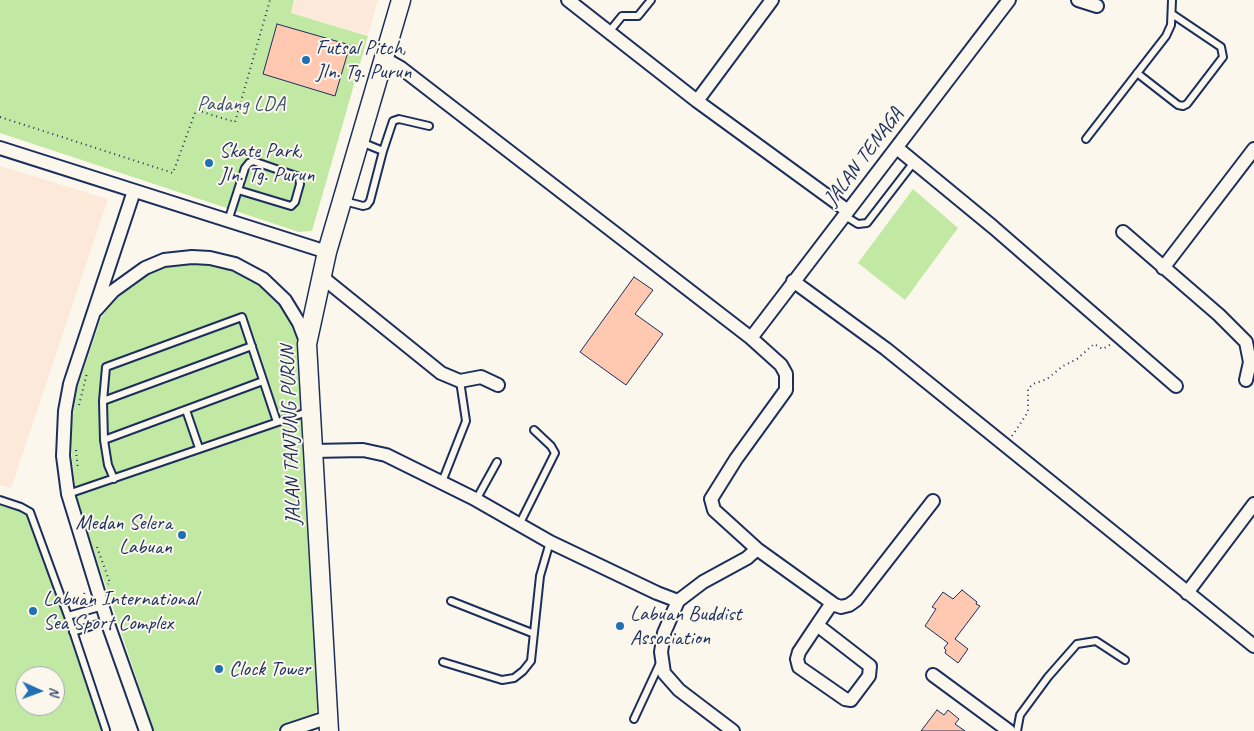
<!DOCTYPE html>
<style>
body{margin:0}
#map{position:relative;width:1254px;height:731px;overflow:hidden;background:#fbf7ec;font-family:Caveat,sans-serif}
canvas{display:block}
.north{position:absolute;left:15px;top:666px;width:50px;height:50px;box-sizing:border-box;background:#fbf7ec;border:1px solid #a1a7b3;border-radius:50%;rotate:92deg;font-size:14px;font-weight:700;line-height:20px;text-align:center;color:#1b2f5e}
.north::after{content:'';display:block;margin:auto;width:18px;height:22px;background:#1f6fb2;clip-path:polygon(50% 0,100% 100%,50% 72%,0 100%)}
</style>
<div id="map">
<canvas width="1254" height="731"></canvas>
<div class="north">N</div>
</div>
<script>
const ctx = document.querySelector('canvas').getContext('2d');
ctx.lineJoin = 'round';
function fill(path, color) { ctx.fillStyle = color; ctx.fill(path, 'evenodd'); }
const shape = rows => new Path2D(rows.map(r => 'M' + r).join(''));
function stroke(path, color, width, dash) { ctx.strokeStyle = color; ctx.lineWidth = width; ctx.lineCap = dash ? 'butt' : 'round'; ctx.setLineDash(dash || []); ctx.stroke(path); }
function drawText(font, color, halo, rows, align = 'center') {
  ctx.font = font + ' Caveat,sans-serif'; ctx.lineWidth = 4; ctx.setLineDash([]); ctx.textBaseline = 'middle'; ctx.strokeStyle = halo; ctx.fillStyle = color; for (const [text, x, y, turn = 0] of rows) {
    ctx.save(); ctx.translate(x, y); ctx.rotate((+turn || 0) * Math.PI / 180); ctx.textAlign = isNaN(turn) ? turn : align; if (halo) ctx.strokeText(text, 0, 0); ctx.fillText(text, 0, 0); ctx.restore();
  }
}
const built = shape([
 [295,0,378,0,368,35,291,13],
 [0,166,108,199,11,488,0,485]
]);
const green = shape([
 [0,0,294,0,291,13,368,36,312,231,299,232,0,133],
 [913,189,958,228,905,300,858,263],
 [190,262,211,263,234,268,260,283,281,302,295,325,303,346,320,706,315,713,299,723,275,731,154,731,77,500,72,461,71,427,77,389,101,318,117,295,151,271],
 [0,498,21,507,34,523,107,731,0,731],
 [25,676,55,676,55,706,25,706]
]);
const building = shape([
 [277,24,350,45,335,96,263,74,277,24],
 [634,277,653,290,635,314,663,334,626,385,580,352,634,277],
 [962,590,977,602,976,604,980,606,955,639,968,649,958,663,945,653,946,650,944,648,948,643,925,626,936,609,932,607,943,592,953,599,962,590],
 [937,710,944,715,948,710,959,719,955,724,965,731,921,731,937,710]
]);
const path = shape([
 [0,117,173,173,196,110,235,122,270,0],
 [79,405,87,373],
 [1012,436,1028,412,1028,389,1033,384,1047,379,1063,366,1077,359,1094,344,1103,349,1111,344],
 [76,450,78,470],
 [97,547,110,583,108,584],
 [73,602,82,599,85,592]
]);
const lane = shape([
 [609,32,622,16,638,16,651,0],
 [1137,73,1178,105,1183,106,1187,104,1223,57,1221,47,1172,14],
 [1086,139,1166,36,1171,25,1172,0],
 [383,151,393,121,399,119,429,126],
 [344,201,363,206,367,205,370,201,383,151,361,142],
 [845,216,858,224,867,223,914,162],
 [228,221,238,190,245,168,249,163,253,161,299,177,300,184,295,202,291,206,238,190],
 [103,401,252,346],
 [186,410,199,448],
 [104,440,263,381],
 [114,479,108,465,104,440,103,401,106,367,242,317,277,422],
 [442,482,466,421,460,381],
 [68,494,310,411],
 [0,500,21,507,30,512,68,616,106,730],
 [476,500,497,462],
 [519,525,555,453,551,446,534,430],
 [451,601,532,633],
 [68,616,103,606],
 [73,632,107,621],
 [443,662,502,680,514,678,523,671,531,661,540,576,550,542],
 [634,719,660,663],
 [1017,731,1020,715,1048,677,1077,644,1096,641,1125,660]
]);
const street = shape([
 [568,0,697,101,848,211],
 [1078,0,1097,6],
 [697,101,772,0],
 [0,148,327,252],
 [897,148,993,227,1176,386],
 [134,191,70,384,65,411,63,456,68,494,107,621,146,731],
 [1123,232,1219,315,1246,342,1250,362,1246,380],
 [1163,268,1254,149],
 [322,277,441,373,460,381,481,377,498,385],
 [793,281,886,349,1254,646],
 [96,310,113,291,145,268,164,260,192,257,210,258,235,264,263,279,285,300,299,323,307,344],
 [751,338,1009,0],
 [313,451,363,450,386,455,473,498,550,542,657,593,678,601,703,582,747,558,757,549,714,510,711,499,736,459,786,390,786,374,781,365,751,338,401,68,385,59],
 [757,549,835,605,841,607,849,605,856,600,933,501],
 [1187,593,1254,504],
 [678,601,664,633,661,652,664,673,679,690,733,731],
 [817,625,870,666,869,676,851,700,845,699,799,667,797,659,799,652,817,625,832,603],
 [933,675,1009,731],
 [287,731,329,717]
]);
const secondary = shape([
 [329,731,307,344,327,252,401,0]
]);
const markers = [
 [306,60,5,"#1f6fb2"],
 [209,163,5,"#1f6fb2"],
 [182,535,5,"#1f6fb2"],
 [33,611,5,"#1f6fb2"],
 [620,626,5,"#1f6fb2"],
 [219,669,5,"#1f6fb2"]
];
const poiNames = [
 ["Futsal Pitch,",316,48],
 ["Jln. Tg. Purun",316,72],
 ["Skate Park,",219,151],
 ["Jln. Tg. Purun",219,175],
 ["Medan Selera",172,523,"right"],
 ["Labuan",172,547,"right"],
 ["Labuan International",43,599],
 ["Sea Sport Complex",43,623],
 ["Labuan Buddist",630,614],
 ["Association",630,638],
 ["Clock Tower",229,669]
];
const parkNames = [
 ["Padang LDA",241,104]
];
const streetNames = [
 ["JALAN TENAGA",864,157,-53],
 ["JALAN TANJUNG PURUN",291,435,-92]
];
fill(built, '#fce9da');
fill(green, '#c2e9a4');
fill(building, '#ffc8b1');
stroke(building, '#1b2f5e', 1);
stroke(lane, '#1b2f5e', 10);
stroke(street, '#1b2f5e', 16);
stroke(secondary, '#1b2f5e', 21);
stroke(path, '#1b2f5e', 2, [1, 4]);
stroke(lane, '#fbf7ec', 6);
stroke(street, '#fbf7ec', 12);
stroke(secondary, '#fbf7ec', 18);
for (const [x, y, r, color] of markers) { const dot = new Path2D(); dot.arc(x, y, r, 0, 2 * Math.PI); ctx.fillStyle = color; ctx.fill(dot); stroke(dot, '#fbf7ec', 2); }
drawText('21px', '#1b2f5e', '#fbf7ec', poiNames, 'left');
drawText('21px', '#3c546c', '#fbf7ec', parkNames);
drawText('21px', '#1b2f5e', '#fbf7ec', streetNames);
</script>
